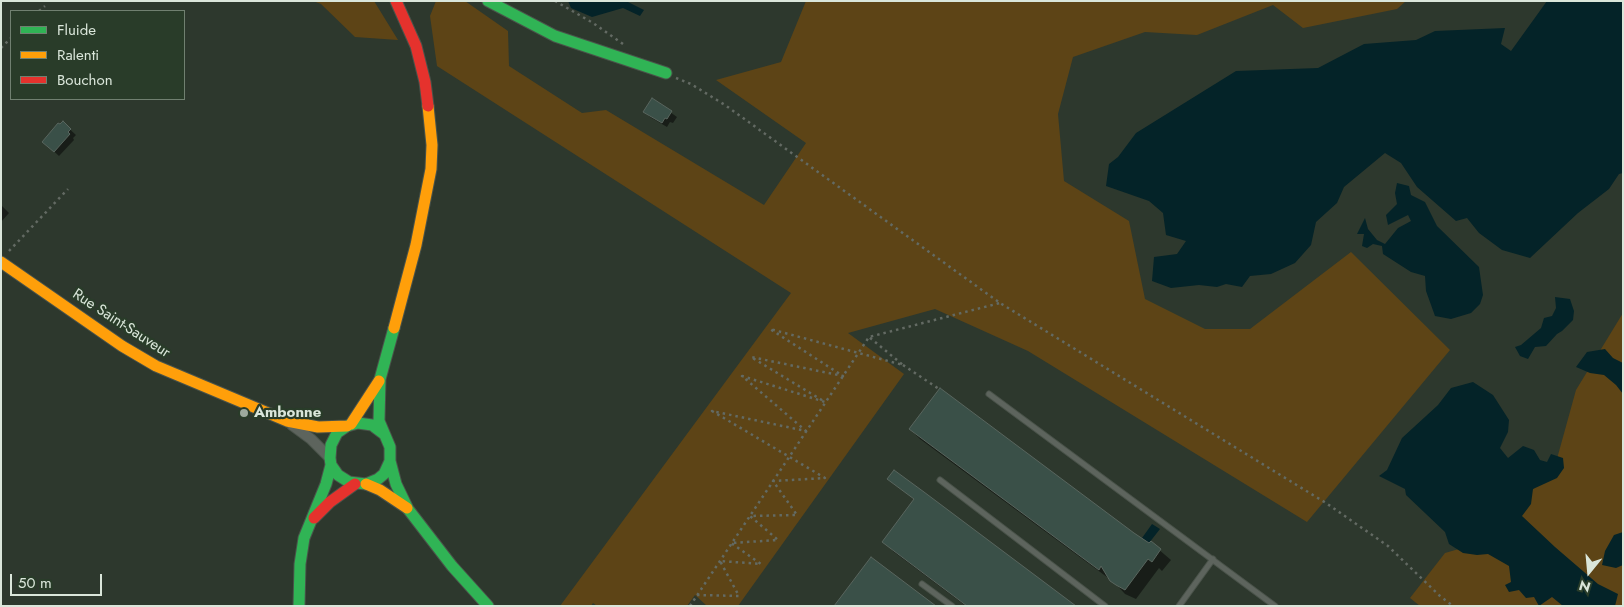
<!DOCTYPE html>
<style>
body{margin:0}
#map{position:relative;width:1624px;height:607px;overflow:hidden;background:#2d382d;font-family:Jost,sans-serif}
canvas{display:block}
.frame{position:absolute;inset:0;border:2px solid #dae6da;pointer-events:none}
.legend{position:absolute;left:10px;top:10px;width:175px;height:90px;box-sizing:border-box;background:#293c29;border:1px solid #708070;margin:0;padding:6px 9px;list-style:none;font-size:15px;color:#dae6da}
.legend li{display:flex;align-items:center;gap:10px;height:25px}
.legend b{width:25px;border:1px solid #708070}
.north{position:absolute;left:1564px;top:547px;width:50px;height:50px;-webkit-text-stroke:4px #293c29;paint-order:stroke;rotate:197deg;font-size:14px;font-weight:700;line-height:20px;text-align:center;color:#dae6da}
.north::after{content:'';display:block;margin:auto;width:18px;height:22px;background:#dae6da;clip-path:polygon(50% 0,100% 100%,50% 72%,0 100%)}
.scale{position:absolute;left:10px;top:574px;width:92px;height:22px;box-sizing:border-box;border:2px solid #dae6da;border-top:0;padding-left:6px;font-size:15px;line-height:18px;white-space:nowrap;color:#dae6da;-webkit-text-stroke:4px #293c29;paint-order:stroke}
</style>
<div id="map">
<canvas width="1624" height="607"></canvas>
<div class="frame"></div>
<ul class="legend">
<li><b style="height:6px;background:#30b455"></b>Fluide</li>
<li><b style="height:6px;background:#ff9f0a"></b>Ralenti</li>
<li><b style="height:6px;background:#e5322d"></b>Bouchon</li>
</ul>
<div class="north">N</div>
<div class="scale">50 m</div>
</div>
<script>
const ctx = document.querySelector('canvas').getContext('2d');
ctx.lineJoin = 'round';
function fill(path, color) { ctx.fillStyle = color; ctx.fill(path, 'evenodd'); }
const shape = rows => new Path2D(rows.map(r => 'M' + r).join(''));
function stroke(path, color, width, dash) { ctx.strokeStyle = color; ctx.lineWidth = width; ctx.lineCap = dash ? 'butt' : 'round'; ctx.setLineDash(dash || []); ctx.stroke(path); }
function drawText(font, color, halo, rows, align = 'center') {
  ctx.font = font + ' Jost,sans-serif'; ctx.lineWidth = 4.5; ctx.setLineDash([]); ctx.textBaseline = 'middle'; ctx.strokeStyle = halo; ctx.fillStyle = color; for (const [text, x, y, turn = 0] of rows) {
    ctx.save(); ctx.translate(x, y); ctx.rotate((+turn || 0) * Math.PI / 180); ctx.textAlign = isNaN(turn) ? turn : align; if (halo) ctx.strokeText(text, 0, 0); ctx.fillText(text, 0, 0); ctx.restore();
  }
}
const green = shape([
 [313,1,374,1,398,40,355,37,321,4],
 [436,1,465,1,508,31,509,66,582,113,606,110,764,205,806,143,716,80,781,62,806,1,1406,1,1397,9,1303,28,1273,5,1197,35,1145,32,1073,57,1058,114,1064,181,1129,221,1145,299,1205,329,1250,329,1351,252,1450,350,1307,522,1028,351,935,309,848,333,904,374,738,606,707,606,695,595,687,606,597,606,593,603,591,606,560,606,791,293,437,66,430,16],
 [1623,313,1623,606,1420,606,1410,598,1445,553,1483,542,1555,466,1576,390]
]);
const water = shape([
 [568,1,626,1,644,10,640,16,623,8,592,17,571,8],
 [1547,1,1623,2,1623,173,1619,174,1609,189,1578,213,1530,258,1502,250,1479,233,1467,218,1456,221,1417,187,1401,163,1385,153,1344,187,1337,203,1316,222,1311,245,1295,263,1271,274,1250,276,1242,287,1226,284,1217,287,1199,285,1171,288,1152,281,1154,257,1177,254,1186,241,1166,235,1163,213,1149,201,1106,186,1109,164,1118,157,1136,133,1236,71,1318,68,1364,44,1416,40,1435,31,1505,28,1501,44,1511,51],
 [1397,183,1409,186,1411,195,1425,202,1437,226,1479,267,1483,295,1480,304,1471,313,1451,319,1435,316,1426,291,1425,276,1411,272,1383,254,1382,246,1373,244,1367,248,1362,246,1364,234,1357,234,1365,218,1368,229,1377,240,1385,244,1398,228,1411,221,1408,215,1388,225,1386,215,1397,204,1395,193],
 [1555,297,1570,299,1574,311,1573,320,1562,331,1557,334,1546,346,1535,347,1528,359,1520,356,1515,347,1521,345,1541,328,1544,318,1552,316,1556,308],
 [1605,349,1613,358,1623,363,1623,394,1616,385,1604,375,1590,373,1576,367,1587,352],
 [1473,382,1493,395,1509,420,1508,432,1500,448,1508,458,1523,446,1534,450,1540,460,1547,462,1551,454,1563,458,1564,468,1557,478,1533,489,1531,504,1522,516,1555,547,1598,584,1618,594,1615,606,1563,606,1552,597,1539,606,1534,597,1526,598,1519,590,1509,592,1505,585,1511,582,1509,566,1488,554,1477,555,1463,553,1449,544,1445,532,1406,495,1405,489,1379,476,1387,470,1402,438,1438,405,1451,388],
 [1152,524,1160,529,1149,543,1142,538],
 [1623,532,1623,565,1616,568,1602,565,1605,551,1614,535]
]);
const shadow = shape([
 [653,100,677,117,673,123,670,122,667,127,650,117,645,112],
 [63,123,76,135,73,138,74,140,59,156,44,142],
 [1,205,9,213,1,222],
 [910,429,1149,545,1151,543,1171,560,1162,571,1159,568,1136,599,1125,594,1115,583,920,439],
 [889,478,1074,606,966,606,894,552,884,542,915,500]
]);
const building = shape([
 [652,98,672,111,667,119,665,118,662,123,643,112,652,98],
 [63,121,71,129,68,132,70,134,54,152,42,142,58,123,60,124,63,121],
 [940,388,1134,533,1149,543,1151,541,1161,549,1152,562,1148,559,1125,590,1116,585,1110,581,1101,566,1099,570,909,429,940,388],
 [894,470,924,492,1076,606,967,606,882,542,914,499,887,479,894,470],
 [871,557,936,606,834,606,871,557]
]);
const path = shape([
 [555,1,593,23,623,44],
 [39,11,45,6],
 [1,48,11,38],
 [676,78,691,84,725,105,1000,303,1326,503,1388,546,1440,596,1453,606],
 [9,251,68,189],
 [903,365,939,389],
 [697,595,739,596,720,561,761,564,731,543,778,540,750,516,797,515,773,481,825,478,712,411,806,431,742,376,825,402,751,357,843,376,770,329,903,365,869,337],
 [690,606,869,337,1000,303]
]);
const lane = shape([
 [989,394,1275,606],
 [940,480,1105,606],
 [922,584,952,606],
 [1179,606,1213,559]
]);
const street = shape([
 [292,425,311,439,330,458]
]);
const fast = shape([
 [488,1,555,36,666,73],
 [384,434,372,425,358,423,347,426,337,433,331,445,330,458,331,465,338,475,349,482,366,484,378,479,384,474,390,461,390,447,379,421,380,379,394,328],
 [390,461,396,484,408,509,452,566,488,606],
 [299,606,300,564,304,538,326,484,331,465]
]);
const slow = shape([
 [1,262,122,346,156,366,287,421,318,427,347,426],
 [394,328,416,245,431,169,432,145,428,106],
 [351,424,379,381],
 [366,484,380,490,407,508]
]);
const jam = shape([
 [396,1,416,46,425,82,428,106],
 [314,518,330,502,355,484]
]);
const markers = [
 [244,413,5,"#9da99d"]
];
const streetNames = [
 ["Rue Saint-Sauveur",121,324,33]
];
const poiNames = [
 ["Ambonne",254,413]
];
fill(green, '#5d4416');
fill(water, '#042328');
fill(shadow, '#0007');
fill(building, '#3a5048');
stroke(building, '#59655e', 1);
stroke(lane, '#4a534a', 7);
stroke(street, '#4a534a', 12);
stroke(fast, '#4a534a', 13);
stroke(slow, '#4a534a', 13);
stroke(jam, '#4a534a', 13);
stroke(path, '#636a63', 2.5, [2.5, 4]);
stroke(lane, '#5d645d', 5);
stroke(street, '#5d645d', 10);
stroke(fast, '#30b455', 11);
stroke(slow, '#ff9f0a', 11);
stroke(jam, '#e5322d', 11);
for (const [x, y, r, color] of markers) { const dot = new Path2D(); dot.arc(x, y, r, 0, 2 * Math.PI); ctx.fillStyle = color; ctx.fill(dot); stroke(dot, '#293c29', 2); }
drawText('15px', '#dae6da', '#293c29', streetNames);
drawText('bold 15px', '#dae6da', '#293c29', poiNames, 'left');
</script>
